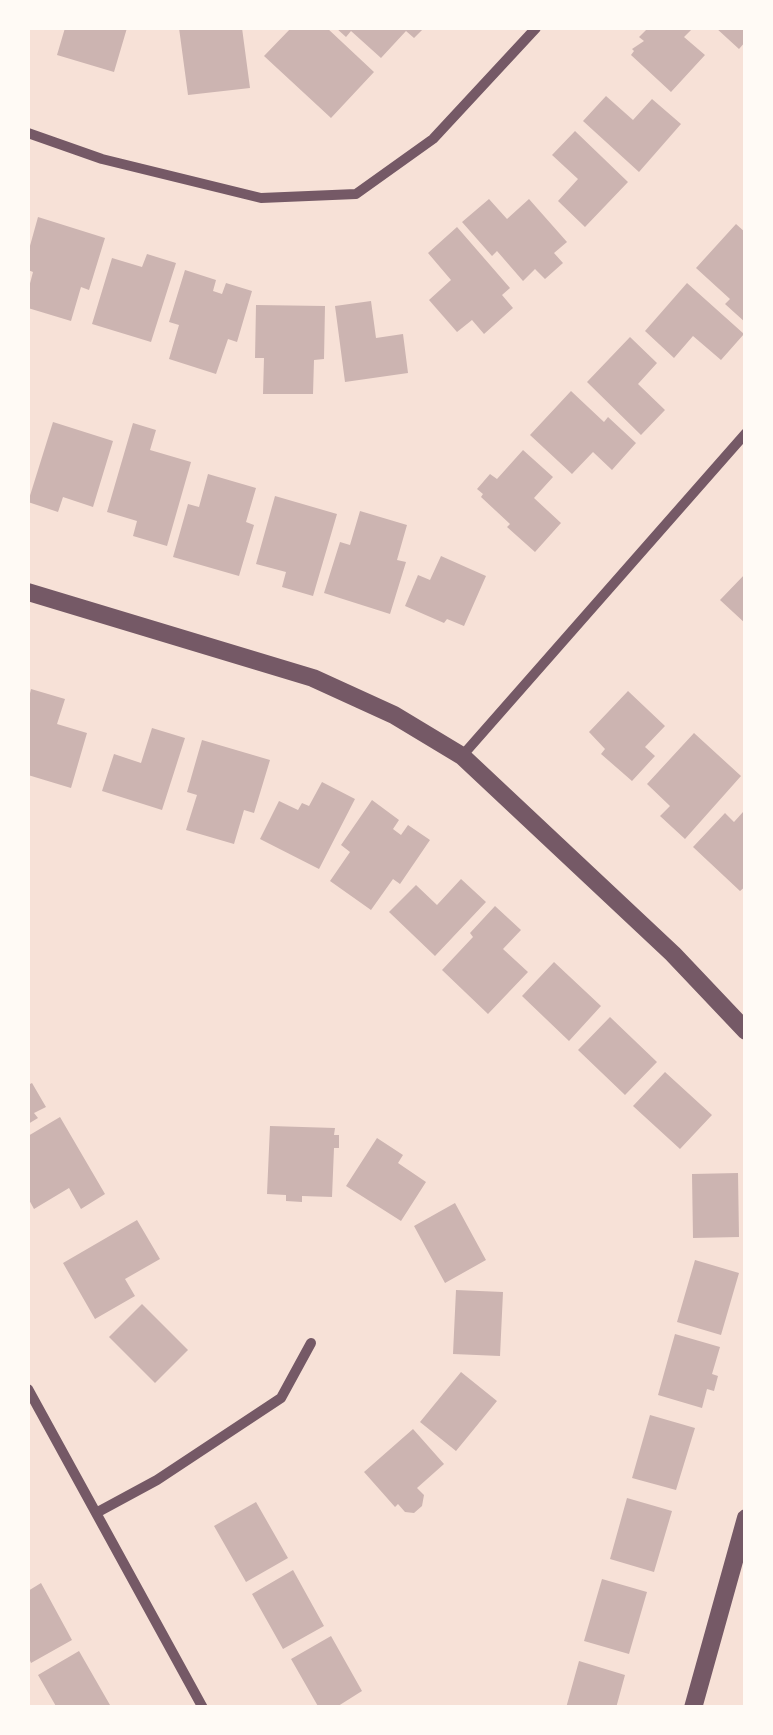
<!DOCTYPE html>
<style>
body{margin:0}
#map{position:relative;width:773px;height:1735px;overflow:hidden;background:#f7e1d7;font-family:Raleway,sans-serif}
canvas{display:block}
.frame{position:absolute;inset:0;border:30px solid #fffaf5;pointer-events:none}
</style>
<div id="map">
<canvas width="773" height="1735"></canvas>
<div class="frame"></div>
</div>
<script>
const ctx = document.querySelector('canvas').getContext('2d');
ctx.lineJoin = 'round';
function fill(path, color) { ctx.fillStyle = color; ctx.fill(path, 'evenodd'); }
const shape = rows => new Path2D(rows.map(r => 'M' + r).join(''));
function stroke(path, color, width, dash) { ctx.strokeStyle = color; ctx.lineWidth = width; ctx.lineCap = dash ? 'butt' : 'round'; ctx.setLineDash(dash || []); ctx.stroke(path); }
const building = shape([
 [65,28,127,28,114,72,57,55],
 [179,28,242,28,250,88,188,95],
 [291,28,327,28,374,72,331,118,264,56],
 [336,28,424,28,414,38,406,31,381,58,351,31,346,37],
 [648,28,693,28,684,37,705,55,671,92,631,55,634,51,632,49,644,41,639,37],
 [716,28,746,28,746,41,739,49],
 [606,96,633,120,652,99,681,124,639,172,583,121],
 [575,131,628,182,585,227,558,201,578,179,552,155],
 [489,199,507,219,529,199,567,242,554,253,563,263,545,279,535,269,523,281,497,251,492,256,462,222],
 [38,217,105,238,89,290,81,287,71,321,28,308,28,291,33,272,28,270,28,253],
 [736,224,746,233,746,323,725,304,730,299,696,268],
 [457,227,510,288,502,295,513,308,484,334,472,320,457,332,429,300,451,280,428,253],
 [147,254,176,263,151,342,92,324,112,258,142,267],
 [185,270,216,280,213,291,222,294,226,283,252,291,237,342,228,339,216,374,169,359,179,325,169,322],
 [687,283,744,334,721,360,693,336,674,358,645,331],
 [371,301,376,338,403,334,408,373,345,382,335,306],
 [256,305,325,306,324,359,314,360,313,394,263,394,264,358,255,358],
 [630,337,657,363,638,384,665,410,641,435,587,382],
 [571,391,604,422,608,417,636,443,612,470,593,452,572,474,530,435],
 [53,422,113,441,93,507,63,497,58,512,28,502],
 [133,423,156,430,150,450,191,462,167,546,133,536,137,521,107,512],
 [523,450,553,477,534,498,561,523,535,552,507,527,510,524,481,497,483,494,477,489,490,474,497,479],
 [208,474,256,488,246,522,254,525,239,576,173,557,188,504,199,507],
 [275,496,337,514,313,596,282,587,286,572,256,564],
 [360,511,407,525,397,560,406,562,390,614,324,593,340,542,350,545],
 [441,556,486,576,464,626,447,619,444,623,405,606,418,575,430,580],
 [746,573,746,624,720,600],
 [31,689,65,699,57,724,87,733,71,788,28,775,28,702],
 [628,691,665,726,645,747,655,756,632,781,601,754,605,749,589,732],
 [152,728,185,738,162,810,102,791,114,754,141,763],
 [694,733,741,776,685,839,660,816,670,806,647,784],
 [202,740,270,760,254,813,244,810,234,844,186,830,197,795,187,792],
 [322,782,355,799,319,869,260,839,279,801,298,810,302,803,309,806],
 [372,800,399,820,393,829,401,835,408,825,430,840,400,884,393,879,371,910,330,881,350,852,341,845],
 [743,812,746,815,746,886,740,891,693,847,725,813,734,822],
 [461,879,486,902,435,956,389,912,416,885,437,905],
 [495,906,521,930,503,949,528,972,488,1014,442,970,473,937,470,933],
 [554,962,601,1006,569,1041,522,996],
 [610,1017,657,1062,625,1095,578,1050],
 [665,1072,712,1115,680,1149,633,1106],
 [32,1083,46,1107,34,1113,38,1118,28,1124,28,1085],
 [60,1117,105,1194,81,1209,69,1188,34,1209,28,1198,28,1136],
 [270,1126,335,1128,334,1135,339,1135,339,1148,334,1148,332,1197,302,1196,302,1202,286,1201,286,1195,267,1194],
 [377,1138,403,1155,398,1163,426,1182,401,1221,346,1186],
 [738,1173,739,1237,693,1238,692,1174],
 [455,1203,486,1260,445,1283,414,1226],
 [137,1220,160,1259,125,1279,135,1296,95,1319,63,1263],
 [695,1260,739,1273,721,1335,677,1322],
 [456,1290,503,1292,500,1356,453,1354],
 [142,1304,188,1350,155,1383,109,1337],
 [675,1334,720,1347,712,1374,718,1376,714,1391,707,1389,702,1408,658,1395],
 [461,1372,497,1401,456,1451,420,1422],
 [650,1415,695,1428,676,1490,632,1478],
 [413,1429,444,1464,417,1488,424,1495,422,1506,414,1513,405,1512,398,1504,395,1507,364,1472],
 [627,1498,672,1511,654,1572,610,1559],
 [256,1502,288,1558,246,1582,214,1526],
 [293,1570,324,1626,283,1649,252,1594],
 [602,1579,647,1592,629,1654,584,1641],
 [41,1583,72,1640,31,1663,28,1656,28,1591],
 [331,1636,362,1691,335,1708,319,1708,291,1659],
 [79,1651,110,1705,107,1708,57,1708,38,1675],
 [579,1661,625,1675,616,1708,566,1708]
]);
const minor = shape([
 [28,133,102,159,261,198,356,194,433,139,536,28],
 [462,756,746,433],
 [28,1389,203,1708],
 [96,1513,157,1480,281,1398,311,1343]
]);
const tertiary = shape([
 [28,592,313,678,394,715,462,756,673,954,746,1031],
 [693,1708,746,1518]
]);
fill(building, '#ccb4b1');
stroke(minor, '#755966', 10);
stroke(tertiary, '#755966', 18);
</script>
